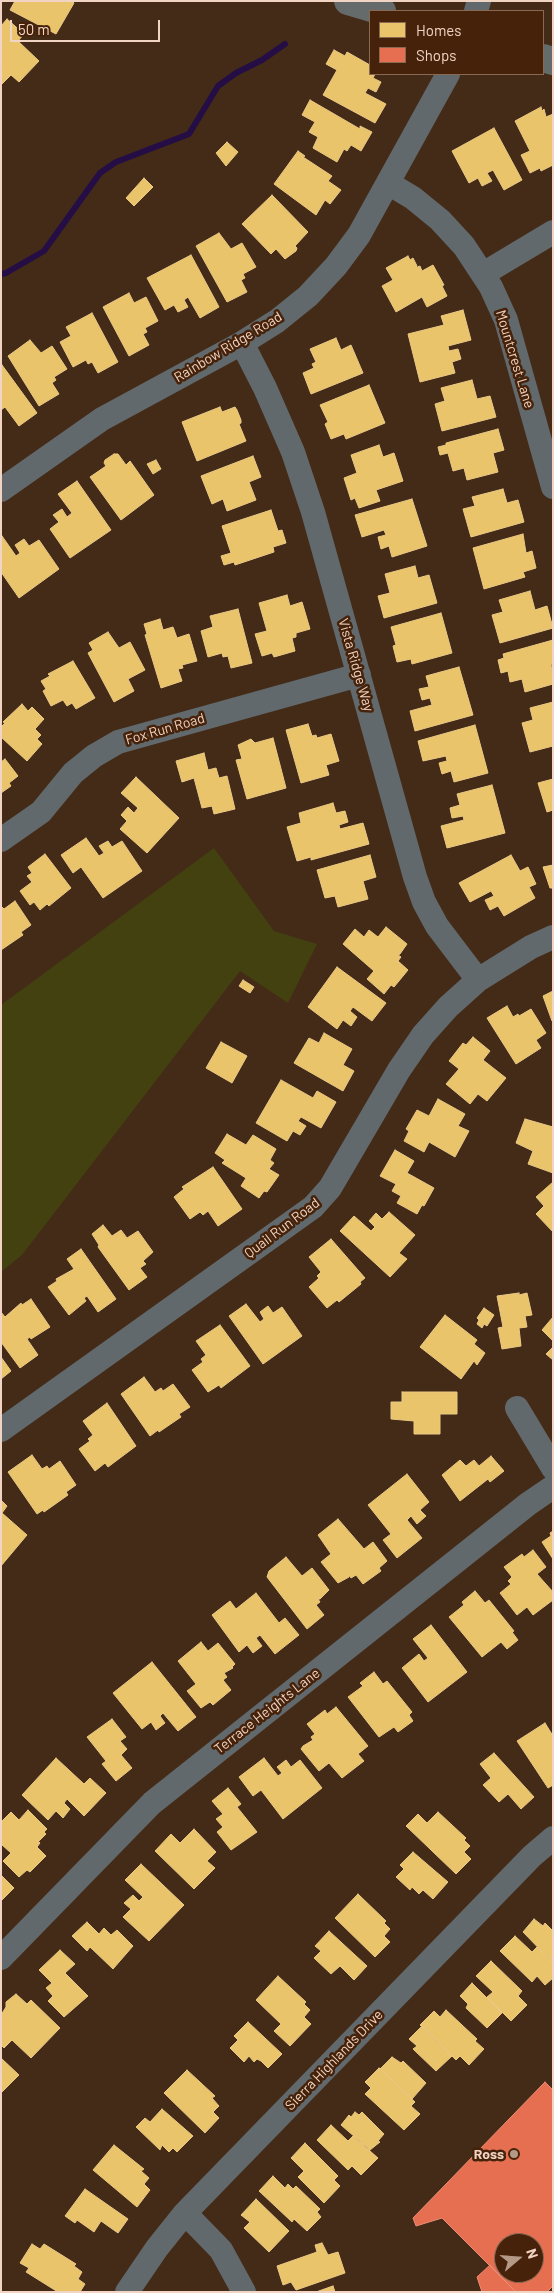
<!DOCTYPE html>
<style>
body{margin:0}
#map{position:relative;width:554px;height:2293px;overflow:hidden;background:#432b18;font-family:Barlow,sans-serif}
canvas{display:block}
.frame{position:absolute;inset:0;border:2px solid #f1d4c3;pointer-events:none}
.legend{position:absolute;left:369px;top:10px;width:175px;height:65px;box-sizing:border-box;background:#452209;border:1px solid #8a6953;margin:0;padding:6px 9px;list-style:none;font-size:15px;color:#f1d4c3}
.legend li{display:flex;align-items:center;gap:10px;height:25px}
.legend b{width:25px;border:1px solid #8a6953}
.north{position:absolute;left:494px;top:2233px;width:50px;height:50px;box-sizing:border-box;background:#452209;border:1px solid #8a6953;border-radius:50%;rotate:72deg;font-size:14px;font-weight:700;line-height:20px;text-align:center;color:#f1d4c3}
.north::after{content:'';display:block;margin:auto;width:18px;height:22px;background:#b49987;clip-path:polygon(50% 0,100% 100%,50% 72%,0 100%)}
.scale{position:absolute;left:10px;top:20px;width:150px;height:22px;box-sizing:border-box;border:2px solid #f1d4c3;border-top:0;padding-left:6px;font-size:15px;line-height:18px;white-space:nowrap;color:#f1d4c3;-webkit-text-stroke:4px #452209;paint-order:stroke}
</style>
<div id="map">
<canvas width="554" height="2293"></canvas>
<div class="frame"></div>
<ul class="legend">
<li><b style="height:14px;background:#e9c46a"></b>Homes</li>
<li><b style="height:14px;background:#e76f51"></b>Shops</li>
</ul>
<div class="north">N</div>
<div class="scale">50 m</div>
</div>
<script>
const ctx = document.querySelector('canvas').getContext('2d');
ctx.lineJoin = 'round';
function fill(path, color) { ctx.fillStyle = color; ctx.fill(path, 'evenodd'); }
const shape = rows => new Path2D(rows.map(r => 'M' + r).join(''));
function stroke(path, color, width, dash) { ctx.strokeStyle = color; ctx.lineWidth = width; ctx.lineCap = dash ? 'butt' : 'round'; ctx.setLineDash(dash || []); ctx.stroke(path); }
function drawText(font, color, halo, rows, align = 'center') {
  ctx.font = font + ' Barlow,sans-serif'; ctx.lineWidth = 5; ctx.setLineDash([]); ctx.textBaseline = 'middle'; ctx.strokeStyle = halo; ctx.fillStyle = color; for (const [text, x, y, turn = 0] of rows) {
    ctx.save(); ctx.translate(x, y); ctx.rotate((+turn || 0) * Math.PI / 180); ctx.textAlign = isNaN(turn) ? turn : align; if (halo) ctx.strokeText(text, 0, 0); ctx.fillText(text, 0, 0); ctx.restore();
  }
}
const green = shape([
 [214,848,274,931,317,944,288,1003,240,971,22,1255,1,1272,1,1005]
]);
const homes = shape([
 [15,1,72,1,74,3,56,34,10,10,15,1],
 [7,19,24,34,18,41,39,61,19,82,11,75,2,84,1,26,7,19],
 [334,50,345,56,347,52,370,65,370,74,375,74,373,78,381,82,376,92,368,88,365,93,386,104,375,123,323,95,337,70,326,64,334,50],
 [310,100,360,129,360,126,372,132,361,151,351,145,347,151,344,149,337,162,313,148,318,137,309,132,315,122,302,115,310,100],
 [541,107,542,111,544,109,546,117,553,114,553,165,541,171,540,168,530,173,521,155,530,151,515,121,541,107],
 [494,128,522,180,504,190,493,170,487,173,492,181,482,186,478,178,469,183,452,151,494,128],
 [227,142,238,152,226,166,216,153,227,142],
 [298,151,305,156,303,157,332,176,328,181,341,190,330,204,325,200,316,215,274,184,298,151],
 [144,178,153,187,134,206,126,198,144,178],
 [272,195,308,232,295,246,297,248,296,251,285,259,276,249,271,254,242,224,272,195],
 [219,233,231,249,242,243,256,267,243,274,245,278,241,280,247,292,227,302,196,246,219,233],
 [191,255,219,307,200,318,188,297,184,300,188,307,178,312,174,305,165,310,147,278,191,255],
 [408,256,410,260,413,258,417,266,415,268,420,266,422,271,433,265,444,285,442,286,447,296,427,307,422,297,396,312,382,286,393,280,386,268,408,256],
 [129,293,134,303,146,297,158,321,145,328,147,332,143,334,149,345,129,356,103,307,129,293],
 [463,310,471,340,448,346,449,351,458,349,461,359,452,362,455,373,420,382,408,334,444,325,441,316,463,310],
 [92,313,118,362,98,373,92,362,88,364,86,360,73,367,60,342,71,336,66,327,92,313],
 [336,338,341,350,351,345,363,373,311,394,303,373,314,368,312,364,316,362,310,349,336,338],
 [30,340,41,353,52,346,67,369,54,377,56,380,52,383,59,394,39,406,8,356,30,340],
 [2,365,37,413,19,426,5,407,1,410,2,365],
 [472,380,477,399,490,396,496,417,442,431,435,404,445,401,441,388,472,380],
 [369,385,385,423,346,439,344,434,331,439,325,424,328,422,320,405,369,385],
 [220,407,222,412,235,407,237,410,241,420,241,423,239,424,246,441,197,461,182,422,220,407],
 [498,429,504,450,493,453,498,472,467,480,464,468,453,471,448,453,440,455,438,447,446,445,446,443,498,429],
 [379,445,383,457,394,453,403,481,376,490,380,501,359,508,355,498,351,500,344,478,357,473,351,455,379,445],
 [114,454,118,454,126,465,130,461,154,495,121,520,90,477,106,466,104,463,105,460,114,454],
 [253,456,261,477,249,482,256,500,227,511,223,499,212,504,201,476,253,456],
 [156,460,161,469,153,474,147,464,156,460],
 [77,481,111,530,70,558,50,529,59,522,53,515,62,509,67,517,72,513,58,494,77,481],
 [503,489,507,503,518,500,524,522,471,537,463,509,475,506,472,497,503,489],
 [412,499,427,546,392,557,389,546,381,549,378,537,386,535,384,530,362,537,355,515,412,499],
 [271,510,278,531,282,530,286,543,273,547,274,552,235,565,234,562,224,565,221,556,231,553,222,526,271,510],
 [523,534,526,553,532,551,536,568,523,572,525,577,484,589,473,548,523,534],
 [2,536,16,556,20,553,15,545,24,539,29,546,39,540,59,569,19,598,1,572,2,536],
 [415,566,418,578,429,575,437,603,384,618,378,596,390,593,385,574,415,566],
 [530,591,535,610,547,606,553,628,500,643,492,615,503,612,499,600,530,591],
 [287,595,290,606,302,602,310,629,296,633,296,637,292,638,295,651,274,657,272,653,262,656,255,634,267,631,259,603,287,595],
 [238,609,252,663,231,668,228,656,223,657,222,653,208,657,201,631,213,627,210,616,238,609],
 [441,613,452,653,412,664,411,659,397,662,393,646,396,645,391,627,441,613],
 [160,619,163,630,173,627,177,638,189,634,197,661,182,665,183,668,178,669,182,681,161,688,145,635,147,634,144,624,160,619],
 [108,632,119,648,130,642,145,670,128,679,134,691,114,702,88,653,93,650,89,643,108,632],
 [553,640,553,664,551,664,553,684,525,692,522,679,510,682,508,671,501,673,498,660,504,658,503,654,553,640],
 [73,661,95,698,76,709,72,703,67,706,63,700,51,706,43,691,46,689,41,681,50,676,48,674,73,661],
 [459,667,473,715,415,731,410,711,432,705,430,698,422,700,419,689,429,687,426,676,459,667],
 [553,702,553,746,530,752,522,723,533,720,530,708,553,702],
 [22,704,28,711,32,707,44,719,35,729,41,735,37,739,42,744,27,761,1,737,1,727,5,723,3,722,22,704],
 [308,724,312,736,316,735,317,738,331,734,339,761,326,765,329,775,301,783,286,730,308,724],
 [475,725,488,773,454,782,451,771,442,774,439,763,447,761,446,756,423,761,418,741,475,725],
 [273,738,286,788,247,799,236,760,242,759,238,745,251,739,255,743,273,738],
 [204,753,208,770,216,768,219,778,227,776,235,809,214,814,212,806,202,808,194,778,182,782,176,761,204,753],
 [5,759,18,776,9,783,11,786,1,793,1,762,5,759],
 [136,777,179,818,147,853,120,829,127,821,121,815,128,807,134,813,138,808,121,793,136,777],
 [553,779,553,810,547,812,538,783,553,779],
 [492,785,505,833,447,848,441,826,464,820,463,816,452,818,450,808,460,805,457,794,492,785],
 [333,803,336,813,345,811,348,822,339,825,340,829,363,823,369,844,311,860,311,857,297,861,287,827,301,823,299,813,333,803],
 [86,838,99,856,104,853,99,846,108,841,112,847,122,841,142,871,103,898,81,867,73,873,61,855,86,838],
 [45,854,71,888,49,906,47,904,40,910,34,902,30,905,20,891,32,882,27,876,32,873,28,867,45,854],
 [370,855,376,877,363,881,368,899,338,907,335,896,325,898,317,870,370,855],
 [511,855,520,871,528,867,536,884,529,887,535,898,504,916,498,906,490,910,485,900,494,896,491,891,470,902,459,883,511,855],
 [553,865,553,888,550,888,543,867,553,865],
 [15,901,31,925,21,932,23,935,1,950,1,906,4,909,15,901],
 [386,927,407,944,400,954,398,955,401,957,398,961,408,970,394,987,391,985,384,994,367,979,374,971,343,944,355,929,364,937,369,930,378,937,386,927],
 [337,967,386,1003,372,1021,353,1007,350,1011,357,1017,351,1026,343,1020,337,1029,308,1007,337,967],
 [243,980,254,987,250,993,239,986,243,980],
 [553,991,553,1021,552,1021,543,996,553,991],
 [507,1006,513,1017,518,1014,519,1016,531,1009,546,1033,536,1040,541,1048,516,1064,487,1018,507,1006],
 [324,1033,352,1049,343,1065,354,1071,343,1091,294,1063,309,1038,319,1043,324,1033],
 [473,1037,490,1051,483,1060,506,1078,487,1101,478,1094,470,1104,446,1084,459,1069,449,1061,463,1043,466,1045,473,1037],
 [221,1042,247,1056,232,1083,206,1068,221,1042],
 [281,1080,313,1098,317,1091,336,1102,321,1128,301,1117,298,1121,306,1126,300,1135,293,1131,287,1141,256,1123,281,1080],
 [438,1099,465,1114,458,1126,469,1131,455,1157,429,1142,424,1152,404,1141,409,1131,406,1129,417,1110,429,1116,438,1099],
 [525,1119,553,1127,553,1173,528,1164,533,1151,516,1143,525,1119],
 [227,1134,246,1145,253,1135,276,1149,270,1160,274,1163,269,1169,279,1175,267,1192,264,1191,259,1198,241,1186,246,1178,222,1163,225,1160,215,1153,227,1134],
 [395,1150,414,1161,407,1173,434,1188,424,1206,422,1205,417,1214,397,1203,401,1196,392,1191,396,1184,380,1176,395,1150],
 [213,1167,242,1209,218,1226,208,1211,203,1215,200,1212,190,1219,174,1197,184,1189,182,1187,213,1167],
 [553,1182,553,1232,536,1214,544,1206,536,1197,553,1182],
 [389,1212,415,1235,399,1253,407,1259,390,1277,340,1231,354,1216,371,1231,375,1227,369,1221,376,1213,382,1219,389,1212],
 [103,1225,112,1236,121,1230,127,1238,138,1231,153,1252,143,1261,146,1264,140,1268,147,1277,129,1290,98,1247,99,1245,92,1234,103,1225],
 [331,1239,365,1278,360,1282,361,1284,339,1302,337,1300,327,1308,309,1287,319,1278,317,1276,321,1272,309,1257,331,1239],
 [81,1249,116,1299,98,1312,87,1296,84,1298,86,1301,69,1315,48,1287,57,1281,56,1279,74,1269,67,1259,81,1249],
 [519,1293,519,1295,527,1293,532,1315,525,1316,527,1327,519,1328,521,1346,502,1349,498,1328,503,1327,497,1296,519,1293],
 [31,1299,50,1327,31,1339,30,1337,27,1339,38,1355,20,1368,1,1342,1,1312,5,1317,21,1303,22,1305,31,1299],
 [246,1304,260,1322,264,1319,260,1312,268,1306,273,1313,282,1307,302,1336,263,1364,229,1316,246,1304],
 [484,1308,494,1315,487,1326,484,1324,482,1328,477,1324,479,1320,477,1318,484,1308],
 [445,1315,477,1340,474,1344,485,1353,477,1365,474,1361,461,1379,420,1347,445,1315],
 [553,1317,553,1341,542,1330,553,1317],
 [220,1325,250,1366,221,1388,219,1385,208,1392,192,1370,203,1362,201,1359,206,1355,196,1341,220,1325],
 [553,1347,553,1360,546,1354,553,1347],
 [1,1357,11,1371,1,1379,1,1357],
 [144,1377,155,1392,161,1388,163,1391,173,1384,190,1407,179,1414,181,1417,159,1432,158,1430,150,1436,121,1394,144,1377],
 [402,1392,457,1392,457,1414,440,1414,440,1434,414,1434,414,1421,391,1419,391,1402,402,1402,402,1392],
 [107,1403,136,1446,108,1467,105,1463,95,1471,79,1449,90,1441,88,1439,93,1435,83,1421,107,1403],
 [32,1455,42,1469,47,1466,49,1469,60,1461,76,1485,66,1492,68,1495,44,1512,43,1510,37,1514,8,1472,32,1455],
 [491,1456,504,1471,490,1482,488,1479,460,1501,442,1475,460,1460,466,1466,474,1460,479,1466,491,1456],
 [407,1474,429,1502,420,1510,426,1516,417,1524,411,1516,407,1520,422,1538,397,1558,383,1540,391,1534,368,1505,407,1474],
 [1,1500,7,1506,2,1513,27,1535,1,1566,1,1500],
 [338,1519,364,1549,373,1542,387,1561,379,1568,381,1571,363,1584,356,1575,351,1578,349,1575,349,1577,338,1583,321,1562,331,1554,318,1535,338,1519],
 [553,1531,553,1559,542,1542,551,1536,550,1533,553,1531],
 [533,1550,546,1567,537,1574,553,1592,553,1600,533,1615,527,1607,517,1615,500,1593,511,1584,508,1581,512,1577,504,1567,522,1554,524,1557,533,1550],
 [286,1557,302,1576,312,1568,329,1590,320,1599,318,1599,320,1602,316,1605,324,1615,307,1629,267,1577,269,1571,286,1557],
 [475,1591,485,1603,489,1600,514,1631,512,1632,518,1640,507,1649,501,1642,482,1657,449,1617,464,1605,462,1602,475,1591],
 [256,1593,279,1623,285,1618,299,1635,275,1654,260,1635,256,1638,262,1646,253,1653,247,1645,239,1652,212,1615,230,1601,236,1609,256,1593],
 [431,1625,467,1672,428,1702,402,1668,419,1654,424,1661,428,1658,413,1639,431,1625],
 [201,1642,208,1651,218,1643,235,1664,232,1667,233,1668,224,1673,227,1677,223,1680,231,1690,213,1705,210,1702,201,1708,187,1691,196,1684,178,1661,201,1642],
 [152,1662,196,1717,178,1731,163,1713,160,1716,165,1723,156,1730,151,1722,142,1729,113,1693,152,1662],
 [374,1672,383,1684,387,1681,412,1712,409,1715,413,1721,398,1732,394,1727,379,1737,348,1697,363,1686,360,1683,374,1672],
 [336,1707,368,1746,358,1754,364,1761,342,1778,329,1763,319,1771,301,1749,303,1746,313,1740,311,1737,315,1734,307,1724,325,1710,327,1714,336,1707],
 [112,1719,126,1737,120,1741,127,1749,121,1755,132,1768,116,1781,102,1764,106,1761,87,1737,112,1719],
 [545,1723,553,1736,553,1785,548,1788,517,1741,545,1723],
 [494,1753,534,1797,521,1809,508,1794,499,1802,483,1785,491,1778,480,1764,494,1753],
 [56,1758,84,1784,90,1778,106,1793,84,1816,67,1799,64,1803,70,1809,63,1818,56,1811,48,1820,22,1795,56,1758],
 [264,1758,278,1776,282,1773,277,1767,286,1760,291,1767,300,1760,322,1788,283,1819,261,1790,253,1796,239,1777,264,1758],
 [228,1788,241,1804,237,1807,257,1832,231,1850,217,1832,223,1827,216,1819,223,1814,212,1801,228,1788],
 [28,1810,47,1829,44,1832,46,1834,39,1841,37,1840,40,1843,37,1847,46,1856,30,1872,27,1870,19,1877,3,1861,11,1853,1,1844,1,1822,11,1812,19,1820,28,1810],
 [438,1812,466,1838,464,1840,470,1846,464,1852,471,1859,456,1874,406,1826,418,1814,427,1823,438,1812],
 [194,1829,216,1852,207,1861,215,1868,194,1889,155,1851,171,1834,180,1843,194,1829],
 [413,1852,448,1882,433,1899,423,1890,419,1894,412,1887,410,1890,396,1877,404,1869,400,1865,413,1852],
 [141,1864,184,1905,149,1941,123,1917,131,1909,124,1903,133,1895,139,1901,143,1897,125,1880,141,1864],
 [1,1875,14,1888,1,1901,1,1875],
 [358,1894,386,1921,384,1923,390,1929,384,1936,390,1942,375,1957,335,1918,358,1894],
 [534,1919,543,1926,545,1923,553,1931,552,1962,523,1932,534,1919],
 [87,1922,99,1934,104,1928,111,1935,117,1930,133,1946,113,1969,90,1947,87,1951,72,1936,87,1922],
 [329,1931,367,1966,354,1980,340,1966,331,1974,314,1958,321,1951,315,1946,329,1931],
 [515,1936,532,1952,537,1947,553,1962,553,1978,545,1985,537,1976,532,1982,500,1951,515,1936],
 [60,1950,75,1964,65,1973,88,1996,64,2017,48,2001,53,1996,46,1988,52,1983,39,1970,60,1950],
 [491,1961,522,1991,518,1996,527,2005,511,2021,487,1997,493,1992,476,1976,491,1961],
 [278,1976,306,2002,304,2004,310,2010,304,2017,311,2024,290,2046,274,2031,281,2024,256,2000,278,1976],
 [472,1983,502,2013,487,2028,466,2008,468,2004,460,1996,472,1983],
 [16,1994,27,2004,31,2000,60,2028,31,2058,12,2040,4,2048,1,2045,1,2015,6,2007,6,2002,16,1994],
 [446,2010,477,2039,475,2041,484,2049,469,2065,460,2056,456,2060,420,2025,434,2011,440,2017,446,2010],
 [248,2022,282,2054,268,2068,261,2061,257,2059,254,2062,249,2056,244,2062,230,2048,238,2040,234,2036,248,2022],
 [422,2026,452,2056,436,2071,413,2049,417,2046,409,2039,422,2026],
 [392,2057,401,2063,403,2061,426,2083,412,2099,380,2069,392,2057],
 [1,2058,19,2075,1,2093,1,2058],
 [379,2068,415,2102,411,2106,420,2114,404,2130,365,2094,371,2088,365,2082,379,2068],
 [187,2070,215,2096,212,2098,219,2106,213,2112,219,2118,205,2133,164,2093,187,2070],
 [162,2109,193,2136,177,2152,173,2148,169,2152,162,2145,160,2150,136,2127,145,2118,150,2122,162,2109],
 [355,2112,359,2115,362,2112,384,2134,378,2141,380,2142,370,2150,341,2125,349,2115,351,2117,355,2112],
 [331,2125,348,2141,353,2136,378,2158,361,2175,352,2166,348,2170,317,2140,331,2125],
 [305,2143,338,2176,334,2180,340,2186,324,2203,298,2177,304,2171,291,2158,305,2143],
 [114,2145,144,2169,141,2171,149,2178,144,2184,150,2190,137,2207,93,2170,114,2145],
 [273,2176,285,2188,288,2184,293,2189,296,2186,320,2209,317,2212,321,2217,307,2231,294,2219,292,2222,259,2191,273,2176],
 [85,2189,128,2219,118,2233,101,2221,94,2232,77,2220,75,2223,65,2216,85,2189],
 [256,2199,289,2231,269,2252,244,2228,250,2222,241,2215,256,2199],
 [322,2243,328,2255,338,2252,345,2273,296,2290,291,2282,283,2285,277,2266,317,2252,315,2245,322,2243],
 [32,2244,40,2249,44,2244,76,2264,74,2266,82,2272,78,2279,85,2284,80,2292,58,2292,26,2272,29,2268,20,2263,32,2244],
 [333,2286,335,2292,316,2292,333,2286]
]);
const shops = shape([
 [545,2082,553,2090,553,2286,547,2292,516,2292,442,2218,416,2226,413,2218,545,2082],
 [504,2243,534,2243,534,2273,504,2273,504,2243],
 [490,2265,516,2292,482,2292,477,2277,490,2265]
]);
const stream = shape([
 [1,274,6,273,44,251,100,173,116,162,189,134,218,86,236,73,262,60,285,44]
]);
const street = shape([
 [476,11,479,1],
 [388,183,413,198,440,220,464,246,491,287,506,320,553,487],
 [483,274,553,232],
 [242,343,265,388,293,452,313,512,415,877,424,902,437,926,478,980],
 [1,490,102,419,242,343,277,321,308,296,336,266,359,235,448,74],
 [1,840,41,812,73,773,94,756,118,742,359,675],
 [517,1408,553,1468],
 [1,1430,313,1207,330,1188,399,1070,423,1035,448,1007,478,980,531,947,553,937],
 [1,1958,152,1803,528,1504,553,1487],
 [185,2213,221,2250,244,2292],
 [127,2292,157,2248,185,2213,532,1856,553,1838]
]);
const secondary = shape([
 [348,1,382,11],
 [543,58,553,61]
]);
const markers = [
 [514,2154,5,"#b49987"]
];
const streetNames = [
 ["Rainbow Ridge Road",228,347,-31],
 ["Mountcrest Lane",515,359,73],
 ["Vista Ridge Way",356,665,74],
 ["Fox Run Road",165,729,-16],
 ["Quail Run Road",282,1228,-37],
 ["Terrace Heights Lane",267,1711,-38],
 ["Sierra Highlands Drive",334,2060,-46]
];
const poiNames = [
 ["Ross",504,2154]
];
fill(green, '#434110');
fill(homes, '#e9c46a');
stroke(homes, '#ebc985', 1);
fill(shops, '#e76f51');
stroke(shops, '#ea8d73', 1);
stroke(stream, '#250e46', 6);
stroke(street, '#62696c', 24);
stroke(secondary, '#656a6a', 28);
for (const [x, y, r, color] of markers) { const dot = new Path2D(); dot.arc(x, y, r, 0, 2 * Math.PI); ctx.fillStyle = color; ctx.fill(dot); stroke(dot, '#452209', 2); }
drawText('14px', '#f1d4c3', '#452209', streetNames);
drawText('bold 14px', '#f1d4c3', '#452209', poiNames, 'right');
</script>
